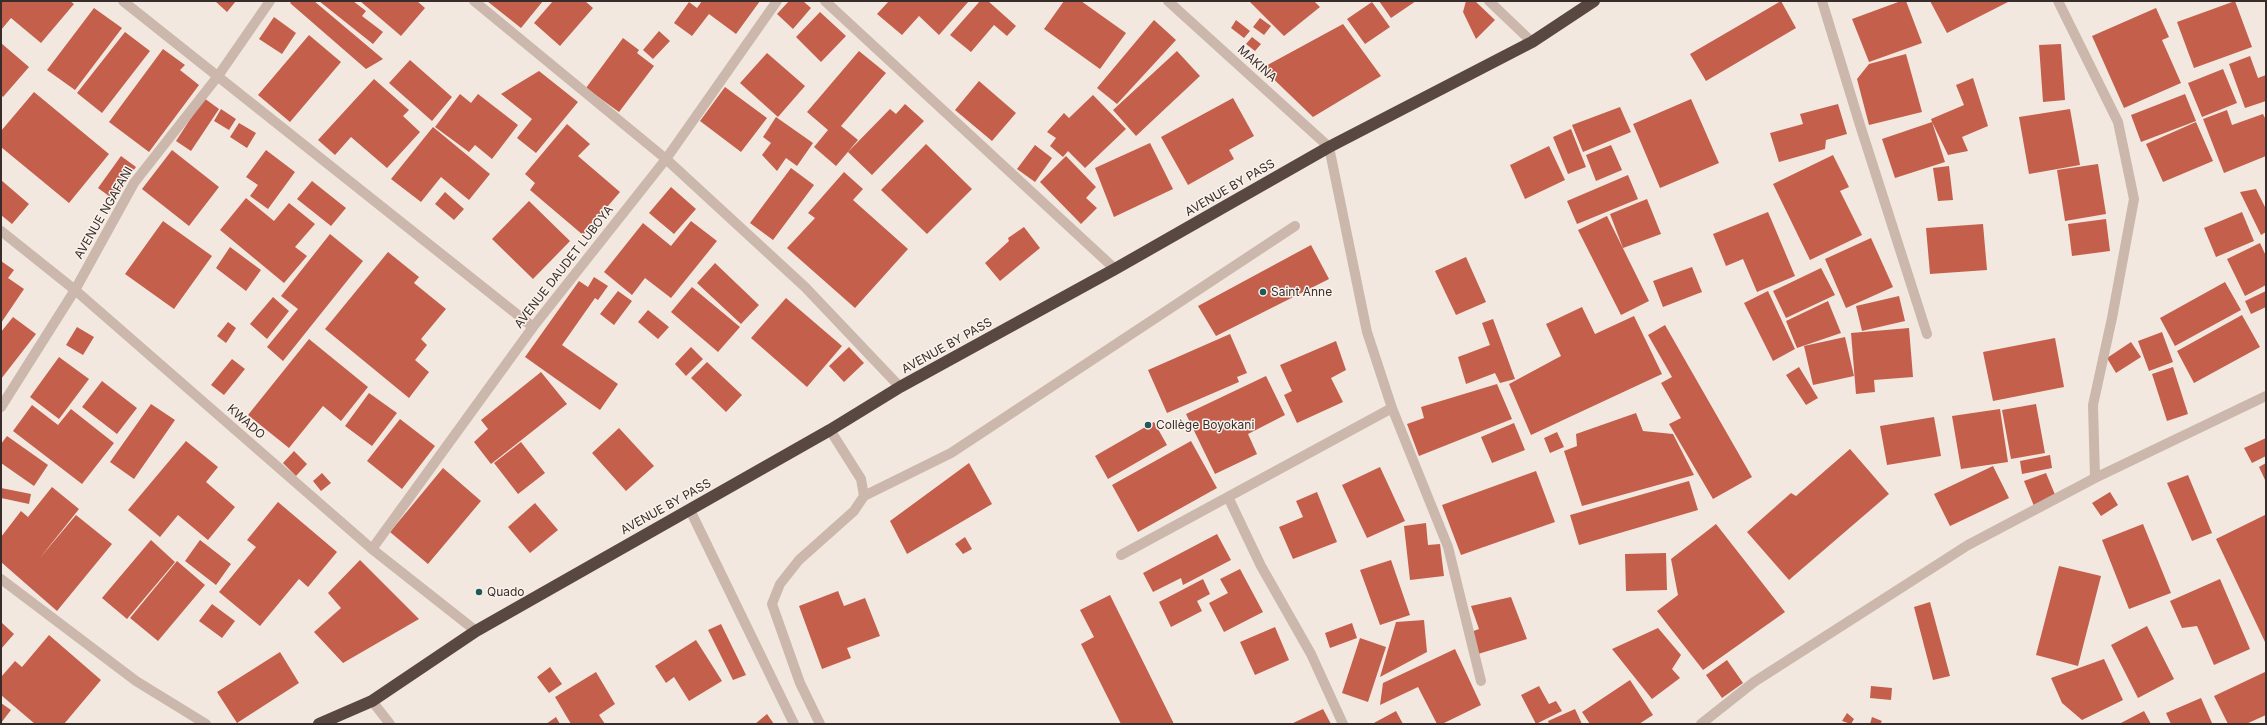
<!DOCTYPE html>
<meta charset="utf-8">
<style>
body{margin:0}
#map{position:relative;width:2267px;height:725px;overflow:hidden;background:#f2e8df;font-family:Inter,sans-serif}
canvas{display:block}
.frame{position:absolute;inset:0;border:2px solid #382d2a;pointer-events:none}
</style>
<div id="map">
<canvas width="2267" height="725"></canvas>
<div class="frame"></div>
</div>
<script>
const ctx = document.querySelector('canvas').getContext('2d');
ctx.lineJoin = 'round';
function fill(path, color) { ctx.fillStyle = color; ctx.fill(path, 'evenodd'); }
const shape = rows => new Path2D(rows.map(r => 'M' + r).join(''));
function stroke(path, color, width, dash) { ctx.strokeStyle = color; ctx.lineWidth = width; ctx.lineCap = dash ? 'butt' : 'round'; ctx.setLineDash(dash || []); ctx.stroke(path); }
function drawText(font, color, halo, rows, align = 'center') {
  ctx.font = font + ' Inter,sans-serif'; ctx.lineWidth = 3; ctx.setLineDash([]); ctx.textBaseline = 'middle'; ctx.strokeStyle = halo; ctx.fillStyle = color; for (const [text, x, y, turn = 0] of rows) {
    ctx.save(); ctx.translate(x, y); ctx.rotate((+turn || 0) * Math.PI / 180); ctx.textAlign = isNaN(turn) ? turn : align; if (halo) ctx.strokeText(text, 0, 0); ctx.fillText(text, 0, 0); ctx.restore();
  }
}
const building = shape([
 [1,1,70,1,74,4,41,43,11,18,1,30],
 [215,1,236,1,227,12],
 [292,1,314,1,383,59,366,69,290,3],
 [319,1,353,1,366,11,362,16,383,32,373,44],
 [360,1,417,1,425,8,401,36],
 [487,1,543,1,521,28],
 [553,1,585,1,593,8,560,46,534,23],
 [702,1,760,1,736,34,709,14,692,36,674,23,689,2,697,8],
 [789,1,803,1,811,8,793,29,777,14],
 [889,1,969,1,939,35,919,16,902,35,877,14],
 [980,1,988,1,1016,26,1007,36,994,25,971,52,950,35],
 [1064,1,1081,1,1126,33,1100,69,1044,29],
 [1249,1,1314,1,1320,7,1284,36],
 [1379,1,1416,1,1391,18],
 [1466,1,1475,1,1495,20,1476,39,1463,12],
 [1781,1,1796,28,1706,81,1690,54],
 [1901,1,1906,1,1922,43,1869,62,1852,19],
 [1930,1,2010,1,1947,33],
 [2235,1,2252,47,2194,68,2177,22],
 [1372,2,1390,27,1365,44,1347,19],
 [94,8,122,28,75,90,47,70],
 [2156,8,2169,37,2162,40,2181,83,2124,108,2092,36],
 [820,12,846,36,821,62,796,37],
 [274,17,296,33,282,54,259,39],
 [1260,18,1271,26,1264,35,1253,27],
 [1154,20,1176,40,1117,104,1097,88],
 [1236,20,1250,31,1244,38,1231,28],
 [1343,24,1381,76,1313,117,1262,68],
 [659,31,670,41,653,59,643,50],
 [125,32,150,51,102,113,77,93],
 [309,35,341,62,290,122,258,95],
 [1252,37,1261,44,1255,51,1246,44],
 [623,38,639,50,637,53,654,66,619,112,586,88],
 [1,43,29,67,3,97,1,95],
 [2061,44,2065,100,2043,102,2039,45],
 [163,49,185,65,180,70,199,85,149,152,109,122],
 [859,51,886,73,841,126,858,140,836,166,814,147,828,130,807,112],
 [1177,51,1200,76,1136,136,1113,110],
 [767,53,805,86,778,117,740,83],
 [1906,54,1922,112,1869,125,1857,79,1869,64],
 [2250,56,2258,78,2266,75,2266,101,2245,108,2229,64],
 [410,60,452,97,432,121,389,83],
 [2223,69,2237,103,2202,117,2188,83],
 [539,71,578,102,536,153,517,138,532,119,501,94],
 [1973,78,1988,126,1962,137,1968,151,1948,155,1932,122,1945,162,1895,178,1882,139,1932,122,1931,119,1964,105,1956,85],
 [374,79,409,110,403,116,420,132,387,168,351,137,335,155,318,140],
 [979,81,1016,113,992,141,955,110],
 [725,87,767,118,741,152,700,121],
 [34,92,109,154,69,203,1,147,1,131],
 [460,94,471,103,478,94,518,125,492,159,475,145,469,152,435,127],
 [2185,94,2196,121,2141,142,2131,115],
 [1093,95,1126,129,1085,168,1068,151,1063,157,1050,146,1056,138,1047,132,1064,113,1069,118],
 [204,98,219,109,191,151,176,141],
 [1233,98,1254,136,1229,150,1234,159,1188,185,1161,137],
 [1691,99,1719,163,1660,188,1633,124],
 [905,104,924,121,872,175,848,152,890,109,896,114],
 [1838,104,1847,134,1826,140,1825,149,1779,162,1770,133,1803,124,1800,114],
 [1620,107,1631,132,1583,152,1572,125],
 [221,109,236,119,229,130,214,121],
 [2070,109,2080,165,2029,174,2019,117],
 [2227,110,2232,125,2263,114,2266,120,2266,156,2224,173,2203,119],
 [776,117,813,143,797,166,786,158,777,171,762,155,771,143,763,137],
 [2196,122,2213,161,2163,182,2146,144],
 [239,123,256,133,247,148,230,137],
 [567,124,590,144,578,156,620,192,583,235,530,190,535,183,525,174],
 [433,127,490,174,469,200,441,177,421,202,391,179],
 [1571,129,1586,167,1568,174,1553,137],
 [1150,143,1173,189,1114,217,1095,168],
 [926,144,972,189,927,234,881,190],
 [1035,145,1052,158,1035,182,1017,169],
 [1611,145,1622,170,1596,181,1586,155],
 [1549,146,1565,180,1525,199,1510,165],
 [172,150,219,187,189,226,142,189],
 [266,150,295,172,268,209,250,196,258,185,246,177],
 [1833,155,1849,187,1840,191,1862,235,1810,260,1773,184],
 [121,156,136,167,113,199,98,188],
 [1066,156,1096,187,1086,198,1097,208,1081,224,1040,182],
 [2098,164,2106,214,2065,221,2057,170],
 [1949,166,1953,200,1938,201,1933,168],
 [791,168,814,185,773,240,750,223],
 [844,172,863,189,853,200,908,249,855,308,787,248,815,218,808,213],
 [1628,175,1638,199,1577,224,1567,201],
 [1,180,29,204,12,224,1,215],
 [312,181,346,208,331,226,297,199],
 [671,187,696,209,674,234,649,213],
 [2256,189,2266,209,2266,232,2261,235,2240,192],
 [445,192,464,209,454,220,435,204],
 [246,198,274,221,289,203,315,224,295,247,307,256,284,283,220,230],
 [1647,199,1661,234,1623,248,1610,214],
 [529,201,570,241,533,279,492,239],
 [1768,212,1795,276,1757,292,1743,259,1726,266,1713,234],
 [2242,212,2254,241,2216,257,2204,228],
 [1607,216,1649,301,1621,315,1578,230],
 [2106,219,2110,251,2072,256,2068,224],
 [163,221,212,256,174,309,125,274],
 [691,221,717,241,671,298,645,278,632,295,604,272,643,223,671,246],
 [1983,224,1987,270,1930,274,1926,228],
 [1024,227,1040,248,1000,281,985,263,1009,241,1008,238],
 [330,234,363,261,283,361,267,347,298,309,281,296],
 [1871,238,1893,287,1846,308,1825,259],
 [2260,243,2266,256,2266,285,2245,296,2227,259],
 [1311,245,1329,279,1216,336,1198,306],
 [230,247,261,270,246,291,216,268],
 [388,252,419,277,414,283,446,309,421,339,427,345,415,360,429,372,409,398,325,329],
 [1466,257,1486,302,1456,315,1435,271],
 [1,261,14,270,8,278,24,289,1,323],
 [715,263,759,305,741,324,697,283],
 [1692,267,1702,292,1663,307,1653,281],
 [1821,268,1835,295,1786,318,1773,291],
 [594,277,608,286,598,300,595,298,562,345,618,384,600,410,525,357,579,281,588,287],
 [2225,282,2241,310,2175,346,2160,318],
 [692,287,740,327,718,352,671,312],
 [618,291,632,301,614,325,600,314],
 [1768,291,1795,349,1773,361,1744,303],
 [2266,291,2266,307,2251,314,2245,301],
 [1899,296,1905,321,1862,331,1856,306],
 [273,297,289,311,267,339,250,324],
 [786,298,842,346,807,387,751,338],
 [1828,301,1841,333,1797,348,1786,321],
 [1582,307,1595,334,1634,316,1662,374,1531,435,1509,384,1561,356,1546,324],
 [648,310,669,327,658,339,638,322],
 [2242,315,2260,347,2194,383,2177,351],
 [13,317,36,334,1,379,1,332],
 [1493,319,1515,379,1500,383,1495,373,1466,384,1458,357,1490,345,1482,323],
 [228,322,236,328,226,343,217,336],
 [1665,325,1752,477,1713,499,1669,424,1681,418,1661,383,1672,377,1648,335],
 [77,327,94,337,83,355,66,345],
 [1909,328,1913,377,1874,380,1875,392,1856,394,1851,333],
 [2162,332,2173,362,2149,371,2138,341],
 [1230,334,1247,373,1237,377,1239,382,1167,413,1148,370],
 [1845,337,1854,376,1813,385,1804,346],
 [2055,338,2064,387,1993,401,1983,352],
 [309,339,368,387,341,421,323,406,289,448,248,415],
 [1336,341,1346,370,1331,378,1343,402,1297,423,1284,395,1292,391,1280,365],
 [2131,342,2141,357,2116,373,2107,358],
 [691,347,703,359,686,376,675,364],
 [849,347,864,363,844,382,829,366],
 [59,357,89,379,59,419,30,397],
 [232,359,245,369,224,395,211,385],
 [707,362,742,395,726,412,691,378],
 [1799,367,1818,398,1806,405,1786,375],
 [2173,367,2188,414,2167,421,2152,374],
 [541,372,567,404,491,464,474,442,488,429,481,420],
 [1266,376,1285,415,1248,434,1257,454,1215,474,1186,414],
 [102,381,137,408,117,434,82,407],
 [1497,384,1512,419,1419,456,1407,424,1424,418,1421,407],
 [369,393,397,413,372,446,345,426],
 [151,404,175,420,134,479,110,462],
 [2036,404,2045,453,2011,459,2002,410],
 [32,405,58,425,71,409,114,443,82,484,13,431],
 [2000,409,2008,462,1961,469,1952,416],
 [1636,413,1643,431,1673,434,1694,475,1582,506,1564,451,1577,446,1576,434],
 [1934,417,1941,456,1887,465,1880,426],
 [400,419,435,446,402,489,367,461],
 [1154,422,1167,445,1108,479,1095,456],
 [1514,423,1525,450,1492,463,1481,437],
 [619,428,654,466,626,491,592,453],
 [1557,432,1564,447,1550,453,1544,438],
 [7,436,48,465,34,486,1,463,1,444],
 [2266,438,2266,456,2252,463,2244,448],
 [186,441,218,467,206,482,235,507,208,540,178,515,160,537,128,510],
 [1191,441,1217,488,1138,532,1112,485],
 [521,442,545,473,518,494,494,463],
 [1850,449,1889,494,1789,580,1747,532,1791,493,1796,496],
 [294,451,307,464,296,476,283,463],
 [2050,455,2052,468,2022,474,2020,461],
 [969,463,992,504,907,554,890,521],
 [2266,463,2266,482,2259,467],
 [1993,466,2009,498,1950,526,1934,494],
 [1380,467,1405,521,1367,538,1342,485],
 [443,468,481,501,428,564,390,532],
 [1536,471,1555,522,1461,555,1442,505],
 [322,473,331,483,321,491,313,481],
 [2046,473,2056,497,2034,506,2024,481],
 [2188,475,2212,533,2192,541,2167,483],
 [1689,481,1698,510,1579,545,1570,515],
 [52,487,79,509,39,559,76,515,112,544,57,611,1,562,1,537,21,511,28,517],
 [1,488,31,494,29,504,1,498],
 [1317,492,1337,542,1293,559,1279,527,1303,517,1296,501],
 [2110,492,2118,505,2101,516,2092,503],
 [278,502,337,552,308,587,299,579,260,626,219,592,256,547,247,540],
 [535,503,558,530,530,553,508,527],
 [2265,515,2266,517,2266,644,2216,539],
 [1426,523,1428,545,1440,544,1444,576,1410,580,1404,526],
 [1716,524,1785,612,1703,670,1657,611,1678,595,1671,559],
 [2143,524,2171,593,2129,609,2102,540],
 [1217,534,1231,560,1183,585,1181,578,1153,592,1143,573],
 [965,537,972,549,963,554,955,544],
 [151,540,175,562,127,619,102,598],
 [200,540,231,564,216,585,185,561],
 [1666,553,1667,590,1626,591,1625,554],
 [360,560,419,619,343,663,314,632,341,608,328,593],
 [1391,560,1410,615,1380,625,1360,570],
 [177,561,205,585,158,641,130,618],
 [2059,566,2101,576,2078,666,2036,655],
 [1240,569,1263,612,1224,632,1209,603,1228,593,1220,579],
 [1203,579,1210,594,1197,601,1202,611,1171,627,1159,602],
 [2220,579,2250,649,2214,665,2197,626,2182,628,2170,601],
 [838,591,844,606,865,598,880,636,847,648,851,658,822,669,799,606],
 [1110,595,1174,724,1121,724,1081,644,1094,637,1080,610],
 [1511,597,1527,639,1478,654,1471,632,1479,629,1471,606],
 [1930,602,1950,676,1933,680,1914,607],
 [212,604,235,621,222,638,199,621],
 [1424,620,1427,652,1380,677,1396,622],
 [1,622,14,634,1,649],
 [1352,623,1357,638,1330,648,1325,633],
 [721,624,746,675,733,680,708,630],
 [2147,626,2174,679,2138,698,2111,645],
 [1275,627,1289,660,1255,675,1240,642],
 [1658,628,1681,655,1672,669,1680,678,1652,699,1612,649],
 [49,635,101,680,64,724,35,724,1,695,1,677,15,661,22,667],
 [1360,638,1386,647,1368,702,1342,693],
 [696,640,722,681,689,701,674,677,666,683,655,666],
 [1455,649,1481,705,1442,724,1437,724,1418,687,1380,705,1383,683],
 [280,652,299,683,237,723,217,692],
 [2104,659,2123,700,2082,720,2062,703,2051,678],
 [1727,660,1743,683,1722,698,1706,675],
 [550,667,562,684,549,693,537,677],
 [596,672,615,704,599,715,605,724,571,724,555,697],
 [2265,672,2266,715,2246,724,2228,724,2214,696],
 [1630,680,1653,715,1639,724,1590,724,1582,712],
 [1539,686,1549,704,1556,701,1562,711,1536,724,1521,695],
 [1871,686,1892,688,1891,700,1870,698],
 [2201,698,2212,723,2171,724,2166,713],
 [1,703,11,710,1,723],
 [1323,709,1331,724,1291,724],
 [1575,709,1582,724,1549,724,1548,721],
 [1396,711,1403,724,1372,724],
 [2144,711,2151,724,2119,724],
 [1847,713,1854,719,1851,724,1842,721],
 [767,714,774,724,755,724],
 [556,717,560,724,546,724],
 [1872,717,1882,721,1880,724,1870,724]
]);
const minor = shape([
 [123,1,533,327],
 [474,1,666,159,805,287,900,387],
 [825,1,1115,269],
 [1168,1,1329,147,1367,332,1392,408,1448,547,1481,681],
 [1489,1,1532,42],
 [1822,1,1859,122,1927,334],
 [2058,1,2118,122,2134,199,2112,318,2093,405,2095,478],
 [1,231,75,290,372,549,476,631],
 [1,407,75,290,134,183,218,76,270,1],
 [830,430,861,479,864,496],
 [1228,497,1261,566,1311,654,1343,724],
 [690,510,794,724],
 [372,549,533,327,666,159,777,1],
 [1121,555,1392,408],
 [1,579,136,681,206,724],
 [372,701,390,724],
 [820,724,800,683,772,604,780,584,799,560,854,511,864,496,951,453,1295,226],
 [1701,724,1754,682,1968,545,2095,478,2266,396]
]);
const highway = shape([
 [319,724,372,701,476,631,830,430,900,387,1115,269,1329,147,1532,42,1594,1]
]);
const markers = [
 [1263,292,4,"#205959"],
 [1148,425,4,"#205959"],
 [479,592,4,"#205959"]
];
const streetNames = [
 ["MAKINA",1257,64,42],
 ["AVENUE BY PASS",1230,188,-30],
 ["AVENUE NGAFANI",104,213,-60],
 ["AVENUE DAUDET LUBOYA",564,267,-52],
 ["AVENUE BY PASS",947,346,-29],
 ["KWADO",246,422,41],
 ["AVENUE BY PASS",666,507,-29]
];
const poiNames = [
 ["Saint Anne",1271,292],
 ["Collège Boyokani",1156,425],
 ["Quado",487,592]
];
fill(building, '#c45f4c');
stroke(minor, '#cbb7ab', 10);
stroke(highway, '#594741', 12);
for (const [x, y, r, color] of markers) { const dot = new Path2D(); dot.arc(x, y, r, 0, 2 * Math.PI); ctx.fillStyle = color; ctx.fill(dot); stroke(dot, '#faf2eb', 1.5); }
drawText('12px', '#382d2a', '#faf2eb', streetNames);
drawText('12px', '#382d2a', '#faf2eb', poiNames, 'left');
</script>
